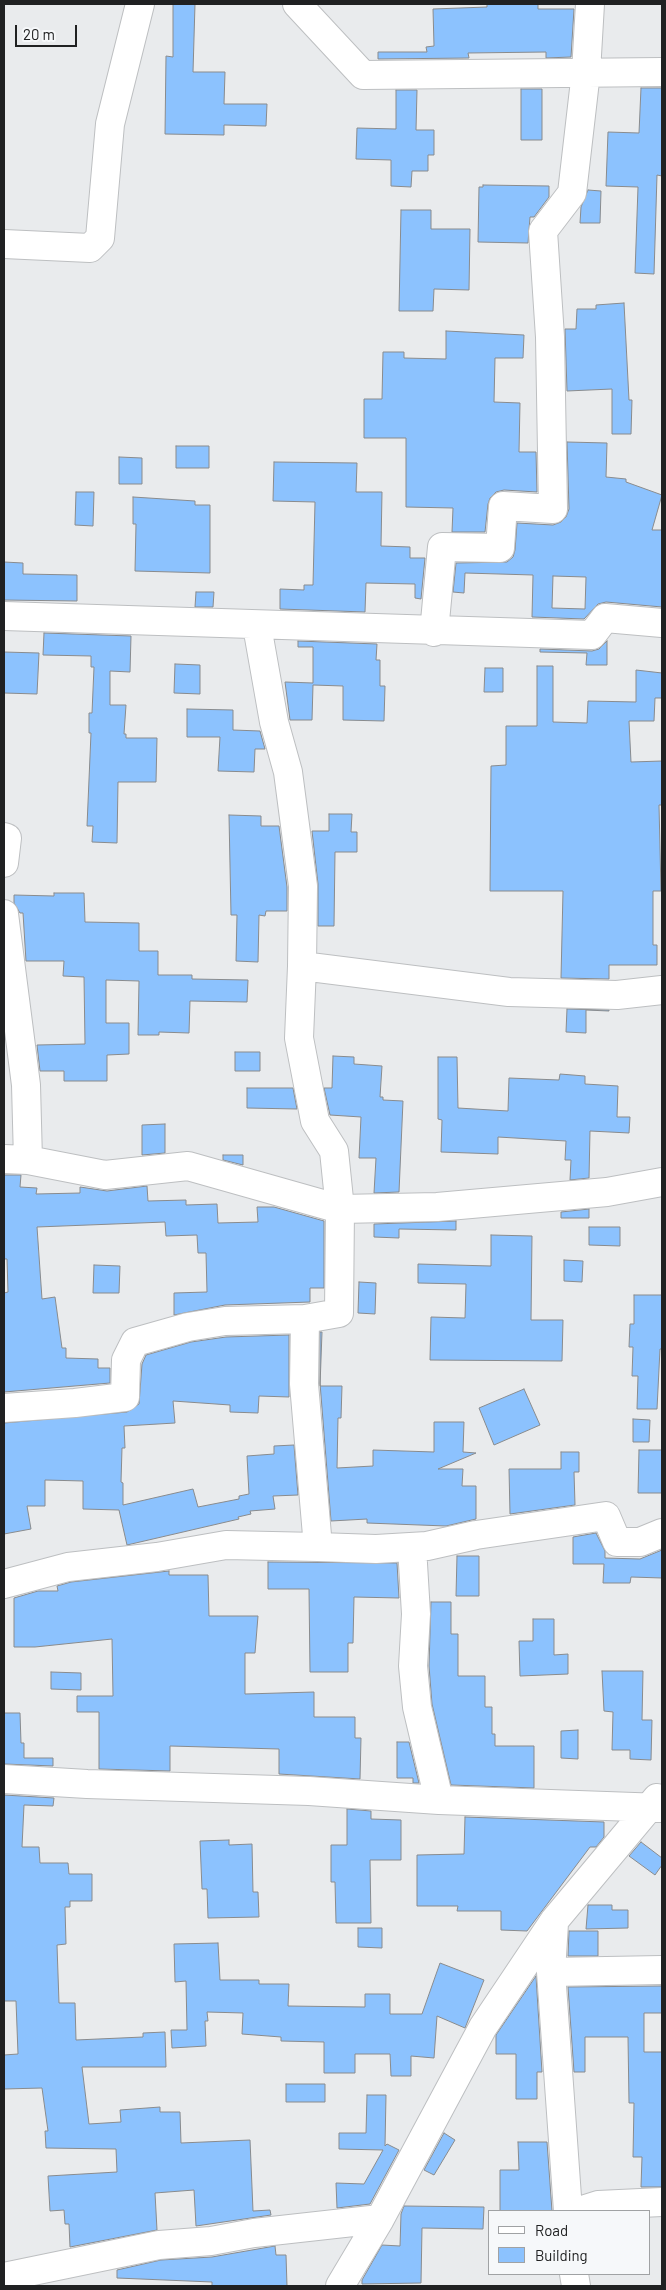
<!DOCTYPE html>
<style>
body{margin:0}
#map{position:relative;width:666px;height:2290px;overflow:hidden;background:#e9ebed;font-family:Barlow,sans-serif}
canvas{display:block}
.frame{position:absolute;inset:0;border:5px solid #202122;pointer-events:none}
.legend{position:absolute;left:488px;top:2210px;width:162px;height:65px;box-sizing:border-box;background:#f6f8fa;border:1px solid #a0a2a4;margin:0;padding:6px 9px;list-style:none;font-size:15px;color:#202122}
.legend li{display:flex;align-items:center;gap:10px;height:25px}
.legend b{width:25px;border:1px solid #a0a2a4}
.scale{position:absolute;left:15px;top:25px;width:62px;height:22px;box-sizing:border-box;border:2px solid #202122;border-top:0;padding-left:6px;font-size:15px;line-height:18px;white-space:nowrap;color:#202122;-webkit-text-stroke:4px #f6f8fa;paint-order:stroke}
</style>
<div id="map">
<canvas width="666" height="2290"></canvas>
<div class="frame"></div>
<ul class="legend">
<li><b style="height:6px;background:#fff"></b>Road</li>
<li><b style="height:14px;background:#8cc2fe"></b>Building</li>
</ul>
<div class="scale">20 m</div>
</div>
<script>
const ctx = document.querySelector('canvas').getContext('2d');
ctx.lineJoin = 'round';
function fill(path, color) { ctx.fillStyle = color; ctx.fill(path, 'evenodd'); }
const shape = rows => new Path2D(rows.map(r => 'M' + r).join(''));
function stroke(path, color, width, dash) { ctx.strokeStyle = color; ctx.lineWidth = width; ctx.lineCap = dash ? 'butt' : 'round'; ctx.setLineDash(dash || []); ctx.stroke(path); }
const building = shape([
 [173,4,195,4,193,72,225,72,224,104,267,104,266,126,224,125,224,135,165,134,166,56,173,57,173,4],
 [487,4,538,4,538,9,574,9,571,57,546,58,546,52,468,53,469,58,378,59,378,52,427,52,426,47,434,46,433,9,487,7,487,4],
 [641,88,662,88,662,176,657,175,654,274,635,273,638,187,606,186,608,132,639,133,641,88],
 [521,89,542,89,542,140,521,140,521,89],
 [396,90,417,90,416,130,434,130,434,155,428,155,428,171,412,171,411,187,391,186,391,160,356,159,357,128,396,129,396,90],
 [483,185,549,186,549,197,534,217,530,217,528,243,478,242,479,187,483,187,483,185],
 [588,190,601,191,600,223,580,223,581,207,588,190],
 [401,210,431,210,431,229,470,229,469,290,434,289,433,311,399,311,401,210],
 [624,303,629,400,632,400,631,434,612,434,612,389,567,391,565,329,576,329,577,309,596,309,596,305,624,303],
 [446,331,524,335,523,358,495,358,494,402,520,403,519,452,536,452,537,492,504,490,496,492,490,498,488,504,485,532,452,532,453,508,406,507,406,438,364,438,364,399,382,399,383,352,404,352,404,358,446,359,446,331],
 [567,442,607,443,606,477,626,479,626,482,662,495,652,530,662,530,662,607,606,602,598,604,584,619,532,617,533,575,465,573,464,593,453,592,456,563,507,562,513,557,515,550,517,523,553,525,561,522,566,517,569,509,567,442],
 [553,576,586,577,585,609,552,608,553,576],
 [176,446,209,446,209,468,176,468,176,446],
 [119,457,142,458,142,484,119,484,119,457],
 [274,462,357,463,356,492,382,492,381,546,410,547,410,558,425,558,421,599,415,598,415,584,366,583,365,612,280,609,280,589,304,590,304,585,313,585,315,502,273,501,274,462],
 [76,492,94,492,93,526,75,525,76,492],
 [133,497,195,501,195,505,210,505,210,573,135,571,136,524,133,524,133,497],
 [4,562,23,563,23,574,77,575,77,601,4,600,4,562],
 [196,592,214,592,213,607,195,607,196,592],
 [44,633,131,636,130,672,110,671,110,705,126,705,124,734,126,734,126,738,157,738,156,782,118,782,117,843,92,842,93,826,87,826,91,733,89,733,89,713,92,713,94,667,91,667,91,656,43,655,44,633],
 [298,641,377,644,376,660,380,660,380,686,385,686,384,721,343,720,343,686,313,685,312,720,290,720,285,682,313,683,313,647,298,647,298,641],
 [607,641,607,665,586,665,587,653,540,652,540,649,592,651,599,649,607,641],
 [4,652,39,653,37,694,4,693,4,652],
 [175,664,200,665,200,694,174,693,175,664],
 [537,666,553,666,553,722,587,723,588,701,636,702,636,670,662,673,662,698,655,698,654,721,629,721,631,762,662,761,662,805,659,805,661,891,653,891,653,945,657,945,657,965,609,965,609,979,561,978,563,891,490,891,491,766,506,765,506,726,537,726,537,666],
 [485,668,503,668,503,692,484,692,485,668],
 [187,709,233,710,233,730,260,731,265,749,255,749,254,772,218,771,220,737,187,737,187,709],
 [329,814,352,814,351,832,357,832,357,852,335,852,334,926,318,926,318,884,312,831,329,831,329,814],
 [229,815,261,816,261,826,279,826,287,887,287,911,266,911,265,916,259,915,258,962,236,961,237,915,231,915,229,815],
 [54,893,84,893,85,922,139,923,139,951,158,951,158,975,192,975,192,979,248,980,247,1002,190,1001,189,1033,159,1032,159,1035,138,1035,139,981,106,980,106,1023,129,1023,129,1054,107,1055,107,1081,64,1081,64,1071,40,1071,37,1045,85,1044,84,977,63,976,64,961,26,961,23,913,20,913,14,903,14,895,54,896,54,893],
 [567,1009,609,1010,609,1011,586,1010,586,1033,566,1032,567,1009],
 [235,1052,260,1052,260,1071,235,1071,235,1052],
 [333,1056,354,1057,354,1064,382,1066,380,1097,383,1097,383,1100,403,1101,399,1192,374,1193,376,1158,359,1158,361,1117,330,1115,324,1088,332,1088,333,1056],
 [438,1057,457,1057,458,1108,508,1111,509,1078,559,1080,560,1074,585,1076,585,1084,618,1086,617,1117,630,1117,629,1133,590,1131,589,1178,570,1180,571,1160,565,1160,566,1141,498,1137,498,1154,441,1152,442,1120,438,1119,438,1057],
 [247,1088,293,1088,297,1109,247,1108,247,1088],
 [165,1124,165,1153,142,1155,142,1125,165,1124],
 [223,1155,243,1155,243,1165,223,1160,223,1155],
 [4,1175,21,1175,20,1187,37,1188,36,1194,80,1193,80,1187,107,1191,147,1186,148,1201,186,1200,186,1205,217,1204,218,1223,258,1222,257,1207,274,1207,324,1221,324,1288,310,1288,310,1302,225,1305,174,1315,174,1293,207,1292,206,1253,198,1253,197,1235,166,1236,165,1222,37,1227,42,1299,55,1297,62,1348,66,1348,66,1358,98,1359,98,1368,110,1368,110,1383,4,1392,4,1293,8,1292,7,1259,4,1259,4,1175],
 [589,1209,589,1218,561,1218,561,1212,589,1209],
 [456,1221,456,1230,399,1229,399,1238,374,1237,374,1224,456,1221],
 [589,1227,620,1227,620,1246,589,1245,589,1227],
 [491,1235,532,1236,531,1320,563,1320,562,1361,430,1360,431,1317,465,1318,466,1284,418,1283,418,1264,491,1266,491,1235],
 [564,1260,583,1261,582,1282,564,1281,564,1260],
 [94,1265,120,1266,119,1293,93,1293,94,1265],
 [359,1282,376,1283,375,1314,358,1313,359,1282],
 [634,1295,662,1295,662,1349,660,1349,657,1409,637,1409,638,1376,632,1376,633,1347,629,1347,630,1324,634,1324,634,1295],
 [320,1332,322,1332,320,1386,342,1386,341,1418,338,1418,337,1468,373,1466,373,1450,434,1452,434,1422,464,1422,463,1452,476,1453,438,1469,463,1469,462,1486,476,1486,476,1519,446,1526,367,1523,367,1519,331,1521,320,1383,320,1332],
 [289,1335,289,1397,259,1396,258,1413,230,1412,230,1405,173,1401,175,1423,124,1426,125,1448,122,1448,121,1482,123,1483,123,1505,193,1489,198,1507,239,1499,239,1496,249,1494,247,1456,274,1454,274,1446,294,1445,298,1495,273,1496,275,1509,250,1511,251,1514,238,1517,239,1519,127,1545,119,1510,83,1509,83,1481,45,1480,45,1506,27,1506,31,1529,4,1534,4,1423,127,1412,139,1404,142,1364,146,1355,191,1342,226,1337,289,1335],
 [524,1389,540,1425,494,1445,479,1408,524,1389],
 [633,1419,650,1420,649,1442,633,1442,633,1419],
 [639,1450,662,1450,662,1493,638,1493,639,1450],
 [561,1452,579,1452,579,1472,574,1472,575,1505,510,1514,509,1469,561,1469,561,1452],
 [596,1533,605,1551,605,1558,640,1559,662,1550,662,1578,631,1577,630,1583,603,1583,604,1564,573,1564,573,1537,596,1533],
 [457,1556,479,1556,479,1596,456,1596,457,1556],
 [268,1562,397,1563,399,1598,354,1597,353,1643,348,1643,348,1672,310,1672,309,1589,268,1589,268,1562],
 [169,1571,169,1575,208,1575,209,1616,258,1616,255,1653,245,1653,245,1694,314,1692,314,1717,355,1717,355,1738,361,1738,360,1779,279,1774,279,1749,170,1746,170,1771,99,1769,99,1712,77,1712,77,1696,113,1696,112,1639,35,1647,14,1647,14,1598,38,1591,58,1591,57,1586,71,1582,169,1571],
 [431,1602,451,1602,451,1634,458,1634,458,1676,485,1676,485,1707,492,1707,492,1734,495,1734,495,1746,534,1746,534,1788,451,1785,432,1704,429,1666,431,1602],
 [533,1619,554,1619,554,1655,568,1654,568,1674,520,1676,519,1641,533,1641,533,1619],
 [602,1671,643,1671,642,1720,652,1720,651,1760,630,1759,630,1750,612,1750,613,1712,604,1711,602,1671],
 [51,1672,81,1673,81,1690,51,1689,51,1672],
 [4,1713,20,1713,21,1743,24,1743,24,1758,53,1758,53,1766,4,1764,4,1713],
 [578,1730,578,1759,561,1758,561,1731,578,1730],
 [397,1742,409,1742,419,1783,413,1783,413,1778,397,1778,397,1742],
 [4,1795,54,1798,53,1806,24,1805,22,1847,39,1847,40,1863,68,1863,69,1874,92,1874,92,1901,70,1901,70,1907,65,1907,66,1944,57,1945,59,2003,75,2003,76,2040,143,2037,143,2033,165,2032,166,2067,82,2067,89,2124,121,2122,120,2110,160,2107,160,2112,180,2112,181,2143,250,2140,253,2211,270,2210,271,2215,196,2226,194,2190,155,2193,157,2230,70,2247,69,2224,65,2224,64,2210,50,2211,48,2176,117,2172,116,2149,46,2148,45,2131,48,2131,42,2088,4,2089,4,2055,18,2054,16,2001,4,2001,4,1795],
 [347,1809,371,1811,371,1819,401,1820,401,1860,370,1860,371,1923,336,1923,335,1882,331,1882,331,1845,347,1845,347,1809],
 [465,1817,604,1822,604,1837,596,1847,590,1847,527,1931,501,1930,501,1911,457,1911,458,1906,417,1906,417,1855,464,1854,465,1817],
 [229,1840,229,1845,252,1844,253,1892,258,1892,259,1917,208,1918,207,1889,202,1889,200,1841,229,1840],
 [641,1842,662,1858,662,1865,655,1875,629,1856,641,1842],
 [588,1905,612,1905,612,1910,628,1910,628,1928,586,1929,588,1905],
 [358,1928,382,1928,382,1948,358,1947,358,1928],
 [569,1931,598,1931,598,1956,568,1956,569,1931],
 [218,1943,220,1980,259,1980,259,1984,289,1984,288,2006,365,2007,365,1994,390,1994,390,2014,422,2014,440,1963,484,1980,465,2028,437,2016,434,2058,411,2056,411,2076,391,2076,390,2054,355,2054,355,2073,324,2073,324,2042,281,2041,281,2037,242,2034,243,2013,207,2012,208,2021,205,2021,206,2046,172,2048,171,2030,187,2030,186,1981,175,1982,174,1944,218,1943],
 [536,1976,542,2072,537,2072,537,2099,516,2099,516,2054,496,2054,496,2035,536,1976],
 [662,1986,662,2013,644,2013,644,2052,662,2052,662,2187,641,2187,642,2157,633,2157,634,2103,629,2103,628,2037,585,2037,585,2072,574,2072,568,1987,662,1986],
 [286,2084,325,2084,325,2102,286,2102,286,2084],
 [367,2095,386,2095,385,2146,387,2144,399,2150,370,2204,337,2208,336,2183,364,2184,383,2150,339,2149,339,2133,366,2133,367,2095],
 [444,2133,455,2140,434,2175,424,2170,444,2133],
 [518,2142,547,2142,552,2211,500,2211,500,2170,519,2170,518,2142],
 [404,2206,484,2207,483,2229,422,2228,421,2283,362,2284,362,2280,382,2245,400,2246,401,2214,404,2206],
 [275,2246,276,2255,286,2255,287,2286,212,2286,212,2282,117,2278,117,2270,161,2260,212,2257,275,2246]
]);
const minor = shape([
 [297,4,363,75,662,72],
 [4,244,90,248,100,238,110,124,140,4],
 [4,616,592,635,605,618,662,623],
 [434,632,442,547,500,548,503,506,553,509,550,337,543,231,572,193,586,72,590,4],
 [4,837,7,838,4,863],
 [4,914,26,1085,28,1160],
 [302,966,509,992,617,995,662,990],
 [4,1159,28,1160,105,1175,188,1166,340,1209,437,1207,607,1192,662,1182],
 [4,1408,75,1403,125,1397,126,1360,135,1342,188,1327,225,1321,305,1319],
 [318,1547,376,1549,427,1546,476,1535,606,1516,617,1542,640,1542,662,1533],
 [412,1547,416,1614,413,1666,417,1707,439,1800],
 [4,1584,68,1567,157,1557,226,1545,318,1547,304,1384,305,1319,339,1313,340,1209,334,1151,315,1121,299,1038,302,966,303,886,288,772,274,722,257,626],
 [4,1779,87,1784,309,1791,439,1800,662,1808],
 [554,1923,551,1972,568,2211],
 [551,1972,662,1970],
 [579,2211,598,2205,662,2202],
 [574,2274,576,2286],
 [4,2277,159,2245,211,2241,254,2233,380,2219],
 [340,2286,380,2219,483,2027,554,1921,657,1798]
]);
fill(building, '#8cc2fe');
stroke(building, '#898b8d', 1);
stroke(minor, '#bdbfc1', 30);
stroke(minor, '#fff', 28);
</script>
